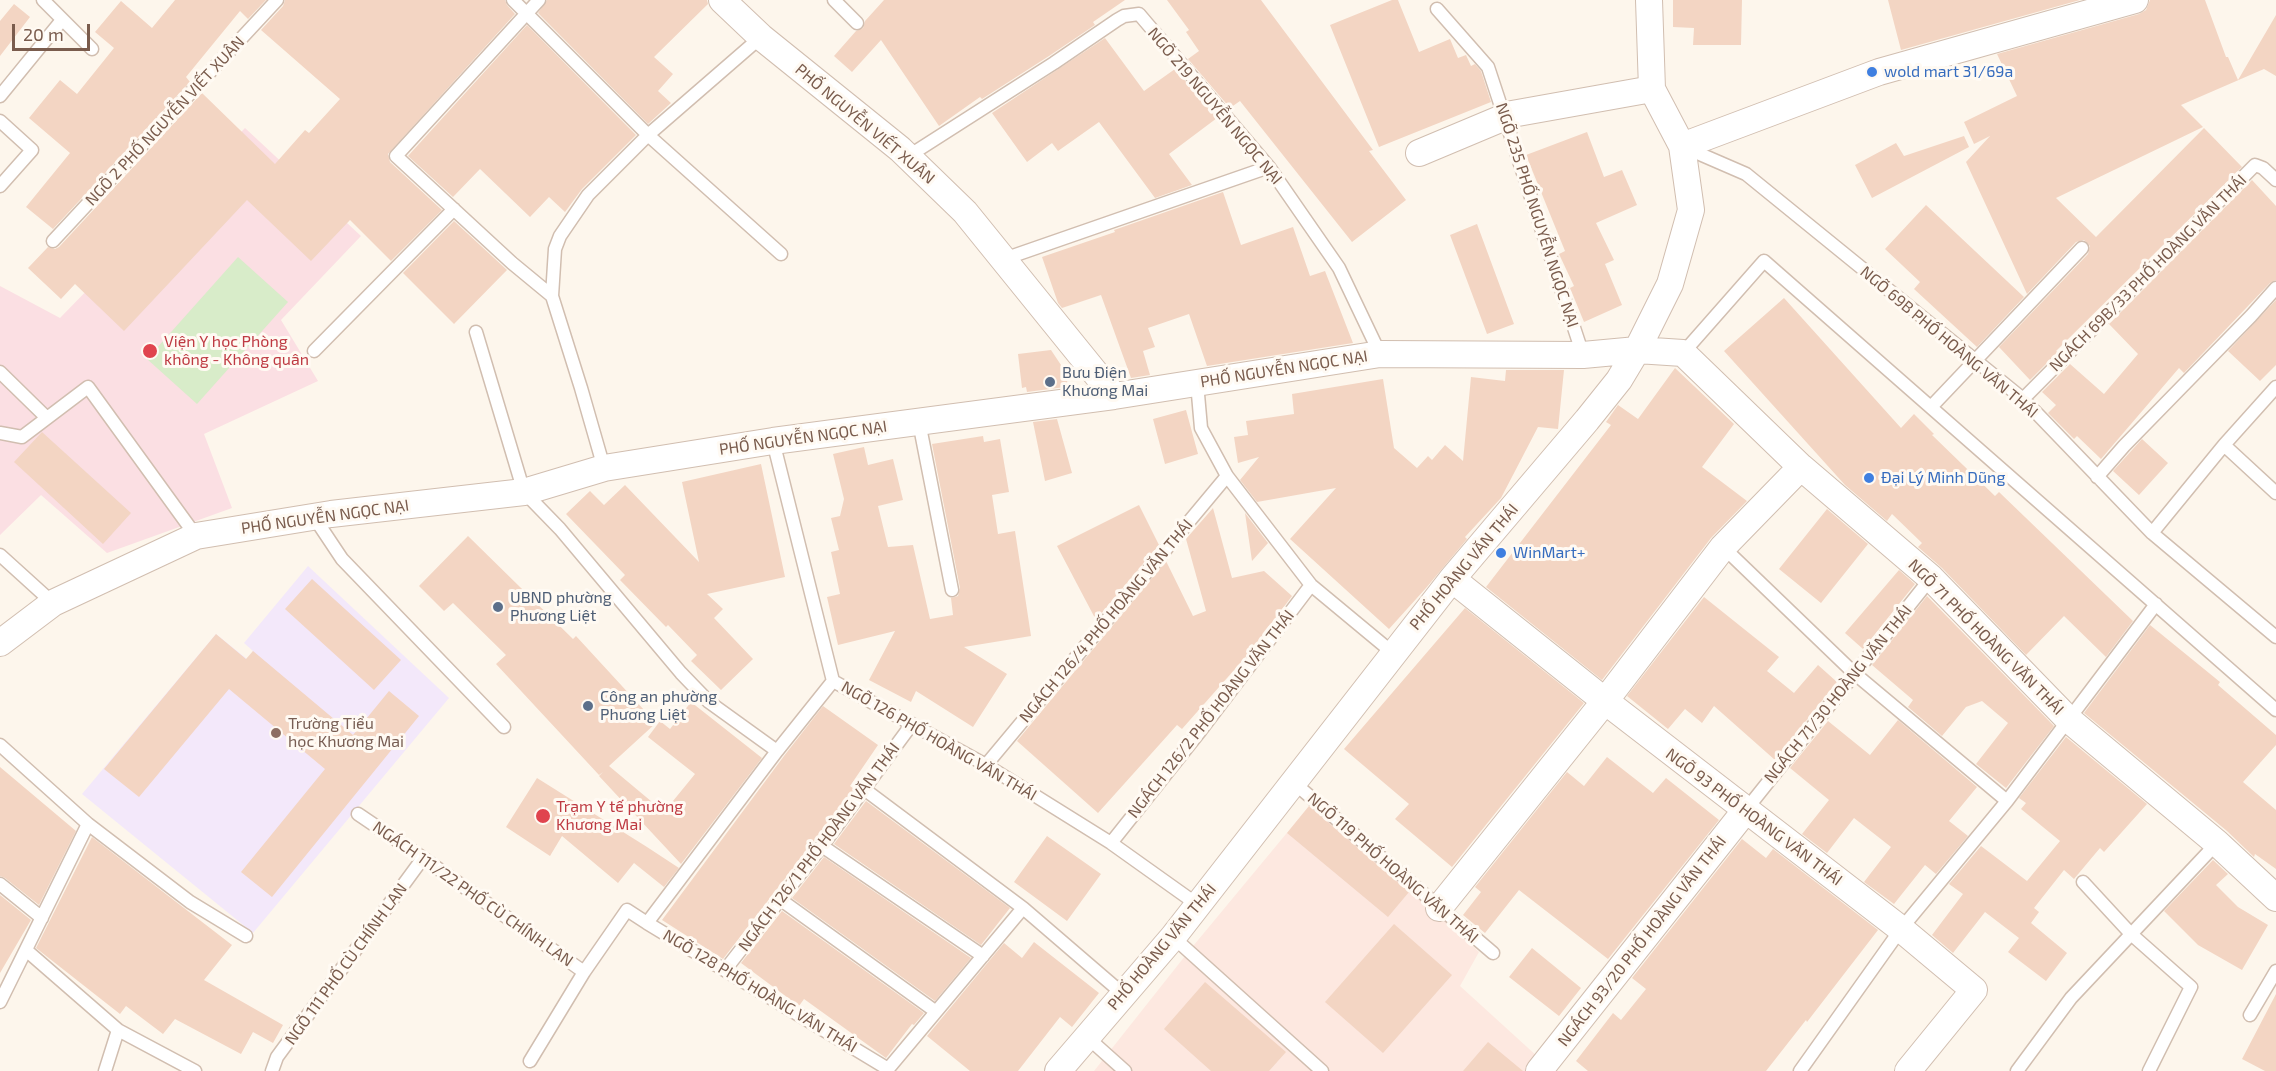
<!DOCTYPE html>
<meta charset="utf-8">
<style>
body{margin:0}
#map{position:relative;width:2276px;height:1071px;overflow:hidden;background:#fdf6ec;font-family:"Exo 2",sans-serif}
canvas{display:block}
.scale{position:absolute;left:12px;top:24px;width:78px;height:27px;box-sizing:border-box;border:3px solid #7a5c4d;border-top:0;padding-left:8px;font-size:18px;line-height:21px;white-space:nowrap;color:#7a5c4d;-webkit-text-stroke:4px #fffaf3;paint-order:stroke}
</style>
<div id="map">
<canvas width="2276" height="1071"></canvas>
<div class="scale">20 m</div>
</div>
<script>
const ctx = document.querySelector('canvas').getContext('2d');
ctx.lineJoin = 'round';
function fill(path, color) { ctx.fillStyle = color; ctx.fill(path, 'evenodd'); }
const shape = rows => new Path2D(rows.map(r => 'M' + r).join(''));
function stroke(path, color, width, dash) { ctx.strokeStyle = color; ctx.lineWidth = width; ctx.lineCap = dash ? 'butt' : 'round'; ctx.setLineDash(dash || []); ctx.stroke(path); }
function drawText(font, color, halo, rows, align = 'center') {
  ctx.font = font + ' "Exo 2",sans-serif'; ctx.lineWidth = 6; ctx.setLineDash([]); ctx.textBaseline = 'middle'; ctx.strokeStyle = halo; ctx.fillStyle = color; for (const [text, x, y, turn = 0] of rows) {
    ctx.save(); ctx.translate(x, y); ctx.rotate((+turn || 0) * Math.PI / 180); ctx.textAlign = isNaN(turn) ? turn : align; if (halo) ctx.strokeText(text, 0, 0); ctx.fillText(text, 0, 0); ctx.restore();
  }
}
const commercial = shape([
 [1310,805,1411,889,1479,952,1460,986,1538,1057,1527,1071,1094,1071,1189,951]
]);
const education = shape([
 [308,566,449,698,253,933,82,794,216,634,247,659,253,651,244,643]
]);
const medical = shape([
 [245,128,361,236,281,320,318,381,204,434,232,508,107,553,41,495,0,535,0,286,60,318]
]);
const green = shape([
 [238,257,288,302,197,404,147,359]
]);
const building = shape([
 [175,0,266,0,248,19,240,11,186,77,190,82,53,229,26,207,70,153,29,118,60,80,77,94,114,48,95,32,121,1,152,28],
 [285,0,505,0,507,5,515,14,388,154,390,162,442,210,391,261,350,220,311,261,247,200,124,331,75,284,61,299,28,268,48,247,55,249,59,247,202,93,275,164,305,130,309,133,340,99,261,30,283,6],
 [547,0,707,0,708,4,654,57,673,74,658,91,671,103,648,124,538,13],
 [884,0,1125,0,1093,22,1095,25,1049,56,982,99,980,97,939,126,881,40,852,72,834,56,856,31,863,28,865,21],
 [1167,0,1261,0,1373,150,1369,151,1406,200,1352,242,1240,101,1230,108,1188,59,1199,51,1186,32,1189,30],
 [1392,0,1398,0,1419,52,1450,39,1458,58,1466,55,1471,66,1475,64,1481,71,1491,102,1379,147,1330,25],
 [1673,0,1742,0,1741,45,1693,45,1694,28,1673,27],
 [1888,0,2080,0,1901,50],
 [2150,0,2205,0,2226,57,2228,57,2238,80,2276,15,2276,76,2264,69,2181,105,2203,127,2056,198,2096,237,2204,128,2242,167,2056,351,2058,352,2030,380,1999,347,2088,254,2090,246,2084,240,2076,242,2027,294,1966,162,1990,136,1974,144,1964,122,2017,96,1997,54,2139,14,2146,10],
 [14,4,30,17,0,56,0,21],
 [527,25,636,135,582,189,565,212,549,197,530,217,480,169,453,197,408,156],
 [1105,38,1144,91,1175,69,1217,118,1169,154,1192,185,1155,198,1099,122,1058,151,1052,143,1027,162,992,113],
 [1587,132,1604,177,1622,170,1637,205,1596,223,1614,260,1605,264,1622,305,1584,322,1570,288,1574,286,1559,254,1565,251,1526,155],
 [1964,136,1969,147,1872,198,1855,165,1896,143,1904,156],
 [2252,180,2276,206,2276,280,2270,283,2184,373,2179,368,2101,459,2077,436,2074,439,2048,413,2056,405,2042,392,2070,364,2104,394,2138,354,2109,324],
 [1223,192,1241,245,1293,227,1310,276,1325,271,1353,343,1207,366,1189,314,1148,328,1155,347,1143,351,1150,375,1131,378,1101,295,1062,308,1058,303,1042,257,1115,232,1114,230],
 [1926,205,2024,297,1977,347,1914,289,1920,282,1885,249],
 [454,221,507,270,454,324,403,273],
 [1477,224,1514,324,1487,334,1450,235],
 [1784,298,1901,428,1914,414,1934,434,1932,435,1995,496,1999,492,2133,621,2106,657,2064,616,2026,655,1942,568,1918,547,1922,543,1892,514,1887,521,1845,485,1724,351],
 [2276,300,2276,365,2260,381,2228,351],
 [1051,350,1069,377,1065,387,1027,392,1026,387,1022,388,1018,354],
 [1675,368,1734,424,1702,467,1747,501,1711,538,1602,680,1486,587,1611,425,1606,422,1618,405,1638,419],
 [1506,370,1564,370,1558,429,1538,427,1501,498,1465,537,1467,539,1426,588,1389,629,1290,539,1336,488,1257,502,1240,480,1259,457,1238,463,1234,437,1248,435,1246,421,1294,414,1292,394,1383,379,1394,448,1417,468,1428,456,1432,460,1445,445,1463,461,1471,377,1505,381],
 [1186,410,1198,454,1165,464,1153,419],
 [1057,419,1072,473,1045,481,1033,422],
 [42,432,131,513,103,544,14,462],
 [983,436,984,442,1000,439,1009,492,992,495,998,534,1015,531,1031,636,964,647,1007,674,973,727,916,691,911,702,869,680,895,631,838,645,827,597,840,594,831,552,839,550,831,518,840,516,844,499,833,454,864,447,868,465,893,459,903,500,878,506,888,547,913,545,930,619,953,615,951,598,958,596,960,588,932,444],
 [2142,439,2168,463,2139,495,2113,471],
 [761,464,785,577,707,594,723,609,714,618,753,659,721,690,691,661,697,655,668,625,666,627,620,580,625,575,566,514,590,491,604,505,625,485,699,562,682,482],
 [1139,505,1159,545,1096,620,1057,546],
 [1213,508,1232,578,1264,571,1292,596,1250,652,1182,729,1177,725,1098,813,1017,741,1166,561,1193,616,1206,611,1186,539],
 [1827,509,1868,544,1821,603,1779,569],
 [1245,513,1268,543,1252,561],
 [468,536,573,639,576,636,656,723,609,766,664,812,695,774,648,737,660,721,670,729,691,702,762,758,681,864,599,776,603,772,599,775,496,664,506,655,453,603,444,611,419,586],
 [1899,570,1915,584,1863,649,1845,633],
 [312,579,401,660,374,690,285,609],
 [1927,596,2054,726,2006,788,1976,764,2008,723,1982,701,1966,707,1942,736,1908,707,1913,700,1872,665],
 [1704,597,1779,657,1767,671,1794,693,1818,665,1837,682,1775,760,1714,706,1702,723,1685,709,1668,729,1627,696],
 [1465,608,1584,703,1452,867,1395,819,1409,804,1344,749],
 [2150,625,2220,682,2218,685,2276,735,2276,745,2243,782,2276,810,2276,869,2255,854,2254,857,2227,831,2084,713],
 [216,634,246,659,253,651,353,735,389,691,419,716,272,897,241,872,325,769,229,689,139,797,104,769],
 [823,706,878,745,850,786,854,789,723,959,662,920,784,756],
 [1898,720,1977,787,1949,821,1968,836,1936,874,1925,865,1894,904,1864,882,1891,847,1854,818,1827,853,1802,834,1829,800,1790,768,1828,721,1870,755],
 [2066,737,2147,804,2104,852,2100,848,2074,879,2064,870,2034,908,2039,912,2031,923,2067,953,2046,981,2008,952,2019,938,1985,912,1953,953,1932,935,1963,894,1949,884,1981,846,2027,881,2060,841,2021,809,2026,803,2019,798],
 [1607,757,1653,793,1666,778,1719,820,1608,959,1519,890,1485,933,1463,915,1481,892,1475,887,1567,772,1584,786],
 [0,767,76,831,39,905,5,878,0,876],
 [537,778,647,847,679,868,664,887,634,863,618,883,562,836,550,856,506,827],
 [866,801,1010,908,981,945,834,844],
 [1309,806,1409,892,1388,917,1287,833],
 [1047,836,1101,874,1067,921,1014,882],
 [92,837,232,945,204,980,283,1025,273,1043,253,1032,241,1054,175,1019,163,1034,126,1006,120,1014,36,948],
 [1742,839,1766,858,1773,849,1878,930,1807,1022,1806,1020,1766,1071,1588,1071,1576,1061,1613,1013,1621,1020,1646,989,1632,978],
 [824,857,971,958,935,1001,792,898],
 [2213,860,2228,874,2216,885,2238,907,2268,925,2242,970,2198,945,2164,911],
 [0,895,31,920,0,973],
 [782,911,924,1013,914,1025,912,1024,886,1058,804,999,799,1006,741,963],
 [1394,924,1452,975,1383,1053,1325,1002],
 [1034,942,1099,993,1072,1027,1060,1017,1018,1071,970,1071,927,1036,1004,943,1022,958],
 [1532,948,1581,988,1559,1016,1509,977],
 [1205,982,1286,1052,1269,1071,1211,1071,1164,1029],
 [2276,994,2276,1071,2265,1071,2242,1059],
 [1488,1042,1523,1071,1463,1071]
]);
const lane = shape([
 [43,0,92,49],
 [513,0,648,135,781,254],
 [539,0,396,156,512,263,552,296,581,388,604,468],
 [834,0,857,23],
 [1437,9,1488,67,1583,355],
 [0,96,62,20],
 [0,121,32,150,0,186],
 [1686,148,1746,174,2023,399,2152,533,2276,637],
 [907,157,1054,63,1117,20,1124,16,1139,14,1269,167,1339,268,1380,354],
 [53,241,277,0],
 [1004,259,1269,167],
 [552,296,555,249,560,236,588,195,648,135,761,37],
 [476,332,524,492,560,529,681,673,709,702,777,751],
 [314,351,454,209],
 [1683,353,1764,261,2276,710],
 [0,372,47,418],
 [1197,383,1201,428,1227,476,1311,585,1393,653],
 [2023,399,2255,165,2263,168,2276,180],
 [1931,407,2082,248],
 [919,422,952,590],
 [0,433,22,437,88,387,196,536],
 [773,441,833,681],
 [2224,445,2276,493],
 [2097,477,2124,446,2251,316,2276,288],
 [314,517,342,559,504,727],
 [2152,533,2224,445,2276,387],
 [1723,547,1854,673,2007,801],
 [0,555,53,603],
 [833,681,986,765,1111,843,1198,905],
 [0,745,88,824,190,902,246,936],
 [986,765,1227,476],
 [1293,782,1493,953],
 [864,789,1023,908,1123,994],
 [1745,811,1931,578],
 [358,814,423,858,584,972],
 [1111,843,1201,730,1311,585],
 [822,846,983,956],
 [2083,882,2131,934,2191,987,2149,1071],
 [0,884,42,918],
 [781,900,935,1011],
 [647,923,888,1069,1023,908],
 [1173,937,1322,1071],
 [26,950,118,1030,105,1071],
 [725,970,822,846,912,724],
 [0,1002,88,824],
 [2250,1015,2276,971],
 [118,1030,195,1071],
 [1087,1037,1125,1071],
 [530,1061,584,972,627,910,647,923,777,751,833,681],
 [272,1071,277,1057,423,858],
 [1800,1071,1901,929,2007,801,2156,604],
 [2017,1071,2071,998,2217,843]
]);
const street = shape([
 [722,0,761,37,900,149,965,212,1114,396],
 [1682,146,1879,72,2135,0],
 [1419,153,1512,114,1652,89],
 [1452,579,1605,701,1901,929,1974,990,1908,1071],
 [0,643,53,603,196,536,331,514,524,492,604,468,773,441,1114,396,1380,354,1583,355,1637,350,1683,353,1801,467,1931,578,2068,719,2217,843,2276,898],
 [1439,908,1605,701,1723,547,1801,467],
 [1058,1071,1173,937,1452,579,1587,420,1619,380,1637,350,1670,284,1691,210,1682,146,1652,89,1649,0],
 [1539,1071,1745,811]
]);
const markers = [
 [1872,72,6,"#3f7fe0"],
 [150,351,8,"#e0444e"],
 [1050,382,6,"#5c6f8a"],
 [1869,478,6,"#3f7fe0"],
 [1501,553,6,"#3f7fe0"],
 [498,607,6,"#5c6f8a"],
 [588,706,6,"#5c6f8a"],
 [276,733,6,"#8d6e63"],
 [543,816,8,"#e0444e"]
];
const shopNames = [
 ["wold mart 31/69a",1884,72],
 ["Đại Lý Minh Dũng",1881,478],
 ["WinMart+",1513,553]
];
const streetNames = [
 ["NGÕ 219 NGUYỄN NGỌC NẠI",1215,106,50],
 ["NGÕ 2 PHỐ NGUYỄN VIẾT XUÂN",165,121,-47],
 ["PHỐ NGUYỄN VIẾT XUÂN",865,124,40],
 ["NGÕ 235 PHỐ NGUYỄN NGỌC NẠI",1537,215,72],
 ["NGÁCH 69B/33 PHỐ HOÀNG VĂN THÁI",2148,273,-45],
 ["NGÕ 69B PHỐ HOÀNG VĂN THÁI",1949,342,40],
 ["PHỐ NGUYỄN NGỌC NẠI",1284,369,-9],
 ["PHỐ NGUYỄN NGỌC NẠI",803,438,-8],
 ["PHỐ NGUYỄN NGỌC NẠI",325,517,-8],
 ["PHỐ HOÀNG VĂN THÁI",1464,567,-50],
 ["NGÁCH 126/4 PHỐ HOÀNG VĂN THÁI",1106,621,-50],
 ["NGÕ 71 PHỐ HOÀNG VĂN THÁI",1986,637,45],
 ["NGÁCH 71/30 HOÀNG VĂN THÁI",1838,694,-51],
 ["NGÁCH 126/2 PHỐ HOÀNG VĂN THÁI",1211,714,-52],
 ["NGÕ 126 PHỐ HOÀNG VĂN THÁI",939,741,30],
 ["NGÕ 93 PHỐ HOÀNG VĂN THÁI",1754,817,37],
 ["NGÁCH 126/1 PHỐ HOÀNG VĂN THÁI",819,847,-53],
 ["NGÕ 119 PHỐ HOÀNG VĂN THÁI",1393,868,41],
 ["NGÁCH 111/22 PHỐ CÙ CHÍNH LAN",473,894,35],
 ["NGÁCH 93/20 PHỐ HOÀNG VĂN THÁI",1642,941,-52],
 ["PHỐ HOÀNG VĂN THÁI",1162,947,-50],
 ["NGÕ 111 PHỐ CÙ CHÍNH LAN",346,964,-54],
 ["NGÕ 128 PHỐ HOÀNG VĂN THÁI",760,991,31]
];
const healthNames = [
 ["Viện Y học Phòng",164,342],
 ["không - Không quân",164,360],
 ["Trạm Y tế phường",556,807],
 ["Khương Mai",556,825]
];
const serviceNames = [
 ["Bưu Điện",1062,373],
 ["Khương Mai",1062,391],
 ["UBND phường",510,598],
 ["Phương Liệt",510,616],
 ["Công an phường",600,697],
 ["Phương Liệt",600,715]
];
const educationNames = [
 ["Trường Tiểu",288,724],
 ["học Khương Mai",288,742]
];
fill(commercial, '#fde8e0');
fill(education, '#f3e8fa');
fill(medical, '#fbdfe3');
fill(green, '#d8ecc9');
fill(building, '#f3d5c3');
stroke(lane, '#d1beb0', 15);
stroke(street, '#d1beb0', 28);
stroke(lane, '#fff', 12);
stroke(street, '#fff', 26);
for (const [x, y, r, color] of markers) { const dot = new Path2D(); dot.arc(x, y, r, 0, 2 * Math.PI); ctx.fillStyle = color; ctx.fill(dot); stroke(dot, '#fffaf3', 2); }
drawText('16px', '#366cbe', '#fffaf3', shopNames, 'left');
drawText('16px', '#7a5c4d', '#fffaf3', streetNames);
drawText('16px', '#be3a42', '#fffaf3', healthNames, 'left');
drawText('16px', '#4e5e75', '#fffaf3', serviceNames, 'left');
drawText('16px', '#785e54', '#fffaf3', educationNames, 'left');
</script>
